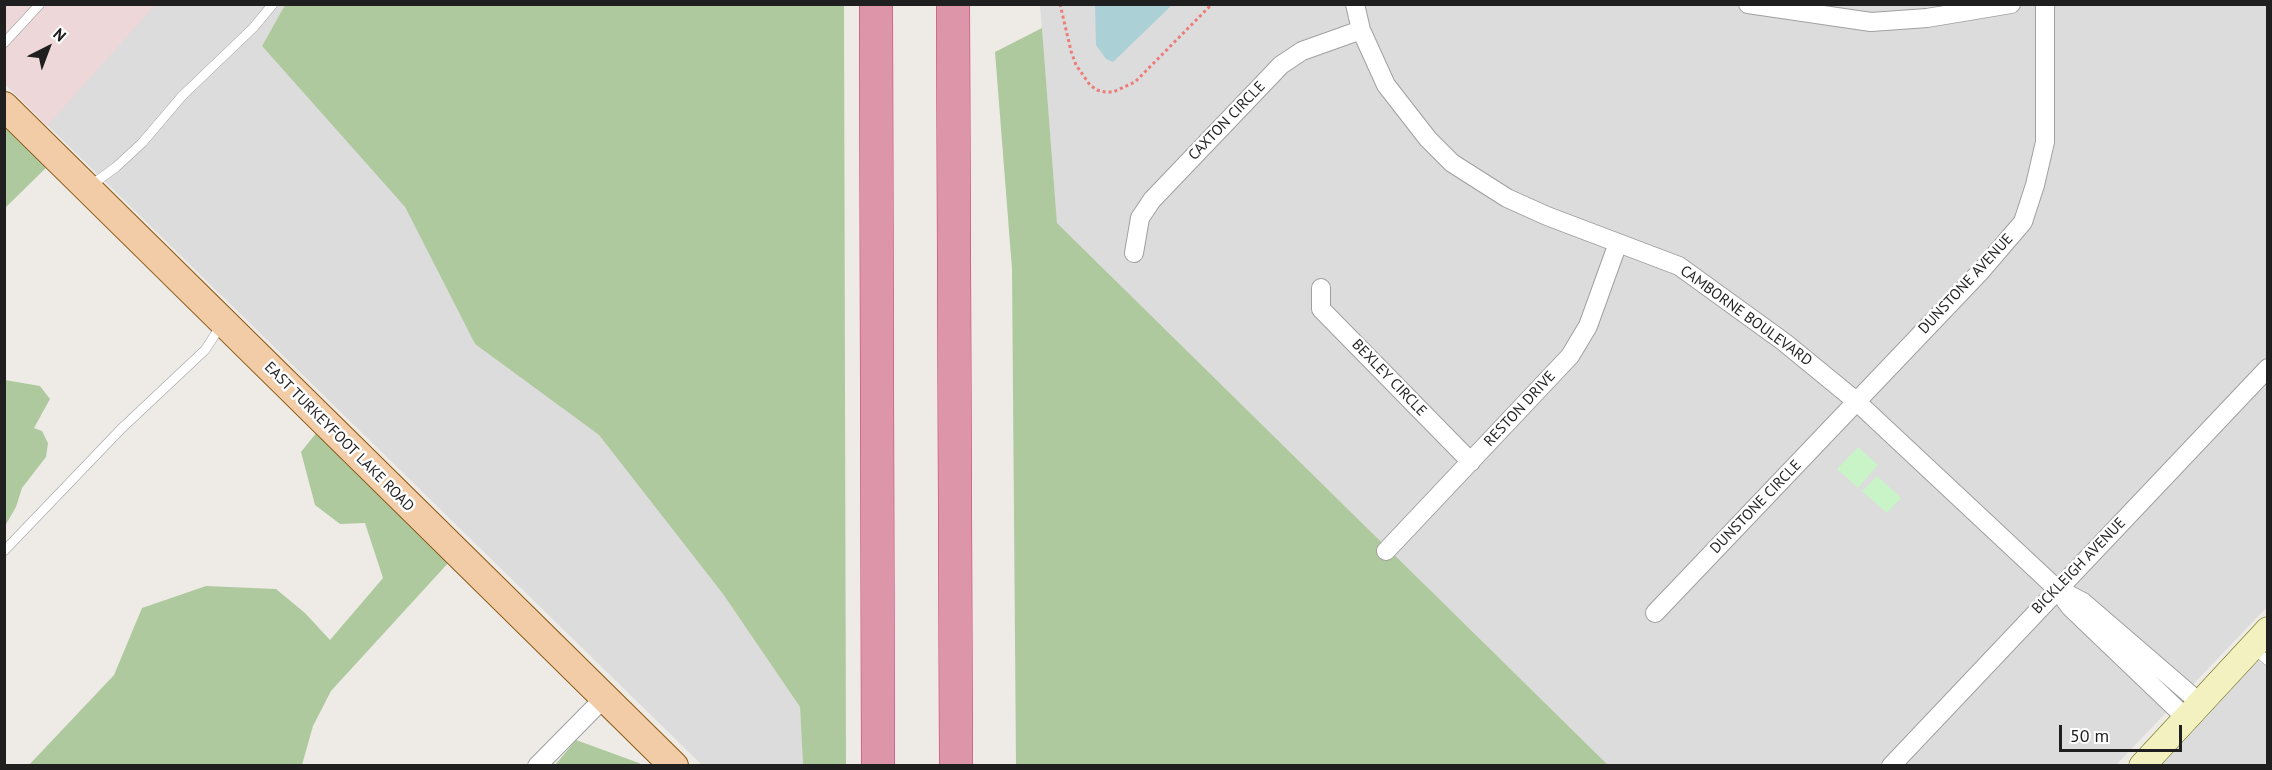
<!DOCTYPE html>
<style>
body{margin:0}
#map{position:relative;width:2272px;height:770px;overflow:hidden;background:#eeebe6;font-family:"PT Sans",sans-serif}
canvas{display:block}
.frame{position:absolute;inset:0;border:6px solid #1f1f1f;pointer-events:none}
.north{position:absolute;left:18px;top:18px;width:60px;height:60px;-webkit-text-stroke:4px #fff;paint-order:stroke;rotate:42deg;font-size:16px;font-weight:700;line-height:24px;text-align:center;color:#1f1f1f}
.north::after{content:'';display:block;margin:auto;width:21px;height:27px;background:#1f1f1f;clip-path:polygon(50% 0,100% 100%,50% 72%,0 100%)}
.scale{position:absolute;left:2059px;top:725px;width:123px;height:27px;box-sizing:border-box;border:3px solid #1f1f1f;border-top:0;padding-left:8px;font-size:18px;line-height:21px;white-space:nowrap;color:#1f1f1f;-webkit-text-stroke:4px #fff;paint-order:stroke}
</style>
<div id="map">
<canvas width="2272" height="770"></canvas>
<div class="frame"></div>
<div class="north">N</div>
<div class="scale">50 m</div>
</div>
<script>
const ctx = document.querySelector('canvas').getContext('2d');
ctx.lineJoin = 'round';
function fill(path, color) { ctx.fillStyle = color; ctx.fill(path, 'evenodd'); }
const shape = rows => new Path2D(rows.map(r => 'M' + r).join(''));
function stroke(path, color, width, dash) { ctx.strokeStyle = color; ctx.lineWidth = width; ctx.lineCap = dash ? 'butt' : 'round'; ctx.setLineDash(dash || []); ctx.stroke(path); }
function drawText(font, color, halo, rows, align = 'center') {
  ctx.font = font + ' "PT Sans",sans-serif'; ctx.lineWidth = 5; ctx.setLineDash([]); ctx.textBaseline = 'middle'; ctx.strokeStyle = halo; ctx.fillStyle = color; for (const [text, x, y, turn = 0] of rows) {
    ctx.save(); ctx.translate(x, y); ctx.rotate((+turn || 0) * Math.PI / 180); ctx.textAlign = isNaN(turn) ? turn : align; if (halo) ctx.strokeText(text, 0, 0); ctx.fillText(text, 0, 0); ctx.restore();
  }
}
const residential = shape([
 [4,5,285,5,262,46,405,207,475,344,599,435,723,594,800,707,803,765,702,765,5,84],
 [1040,5,2267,5,2267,607,2116,765,1608,765,1057,223],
 [2267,630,2267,765,2144,766]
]);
const commercial = shape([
 [4,5,155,5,47,126,5,84]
]);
const forest = shape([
 [285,5,844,5,846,765,803,765,800,707,723,594,599,435,475,344,405,207,262,46],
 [1042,28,1057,223,1608,765,1016,765,1012,269,995,52],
 [4,121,50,164,5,208,4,208],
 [5,380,40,386,50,399,34,428,42,431,48,443,46,457,22,488,16,507,5,526],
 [317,432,450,561,331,691,313,726,302,765,28,766,114,675,142,608,206,586,276,589,305,613,330,640,383,578,365,523,340,524,315,505,301,452],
 [576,740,639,763,642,765,555,765]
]);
const park = shape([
 [1858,447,1878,465,1858,488,1837,469],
 [1877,476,1901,498,1887,513,1862,491]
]);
const water = shape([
 [1095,5,1095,4,1172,5,1113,62,1106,59,1096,45]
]);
const path = shape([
 [1060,4,1071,51,1076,65,1090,85,1097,90,1105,92,1113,92,1135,82,1212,4]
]);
const lane = shape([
 [4,43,40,4],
 [90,186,116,167,142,143,182,96,253,28,273,4],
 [4,551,121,429,205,350,222,324],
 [2254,649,2268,661]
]);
const street = shape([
 [1355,4,1361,30,1386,85,1428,139,1452,163,1507,198,1547,216,1679,266,1784,342,1856,401,2057,589,2070,607,2186,718],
 [1748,4,1871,22,1927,18,2011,4],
 [1134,253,1140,218,1152,200,1281,65,1302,51,1361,30],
 [1321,288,1321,309,1471,462],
 [1386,551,1570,356,1588,326,1618,243],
 [2064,592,2083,602,2199,702],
 [1655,613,1981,271,2023,222,2035,185,2045,142,2045,4],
 [537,766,604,698],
 [1891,766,2268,368]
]);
const secondary = shape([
 [2142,766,2268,630]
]);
const primary = shape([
 [4,106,674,766]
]);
const highway = shape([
 [876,4,878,766],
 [953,4,956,766]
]);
const streetNames = [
 ["CAXTON CIRCLE",1227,121,-46],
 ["DUNSTONE AVENUE",1966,284,-47],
 ["CAMBORNE BOULEVARD",1746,316,36],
 ["BEXLEY CIRCLE",1389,378,46],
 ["RESTON DRIVE",1520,409,-47],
 ["EAST TURKEYFOOT LAKE ROAD",339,437,45],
 ["DUNSTONE CIRCLE",1756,507,-46],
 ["BICKLEIGH AVENUE",2079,566,-46]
];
fill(residential, '#dddcdc');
fill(commercial, '#edd7d8');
fill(forest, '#afc99f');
fill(park, '#c8f4c8');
fill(water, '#abd1d7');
stroke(lane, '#a0a0a0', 10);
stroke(street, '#a0a0a0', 20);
stroke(secondary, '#686b11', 27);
stroke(primary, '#895710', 30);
stroke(highway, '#c83775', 34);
stroke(path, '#eb7d7a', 3, [3, 3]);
stroke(lane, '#fff', 9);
stroke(street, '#fff', 18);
stroke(secondary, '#f3f1c0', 26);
stroke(primary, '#f2cca7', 28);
stroke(highway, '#dd96a9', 33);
drawText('15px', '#1f1f1f', '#fff', streetNames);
</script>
